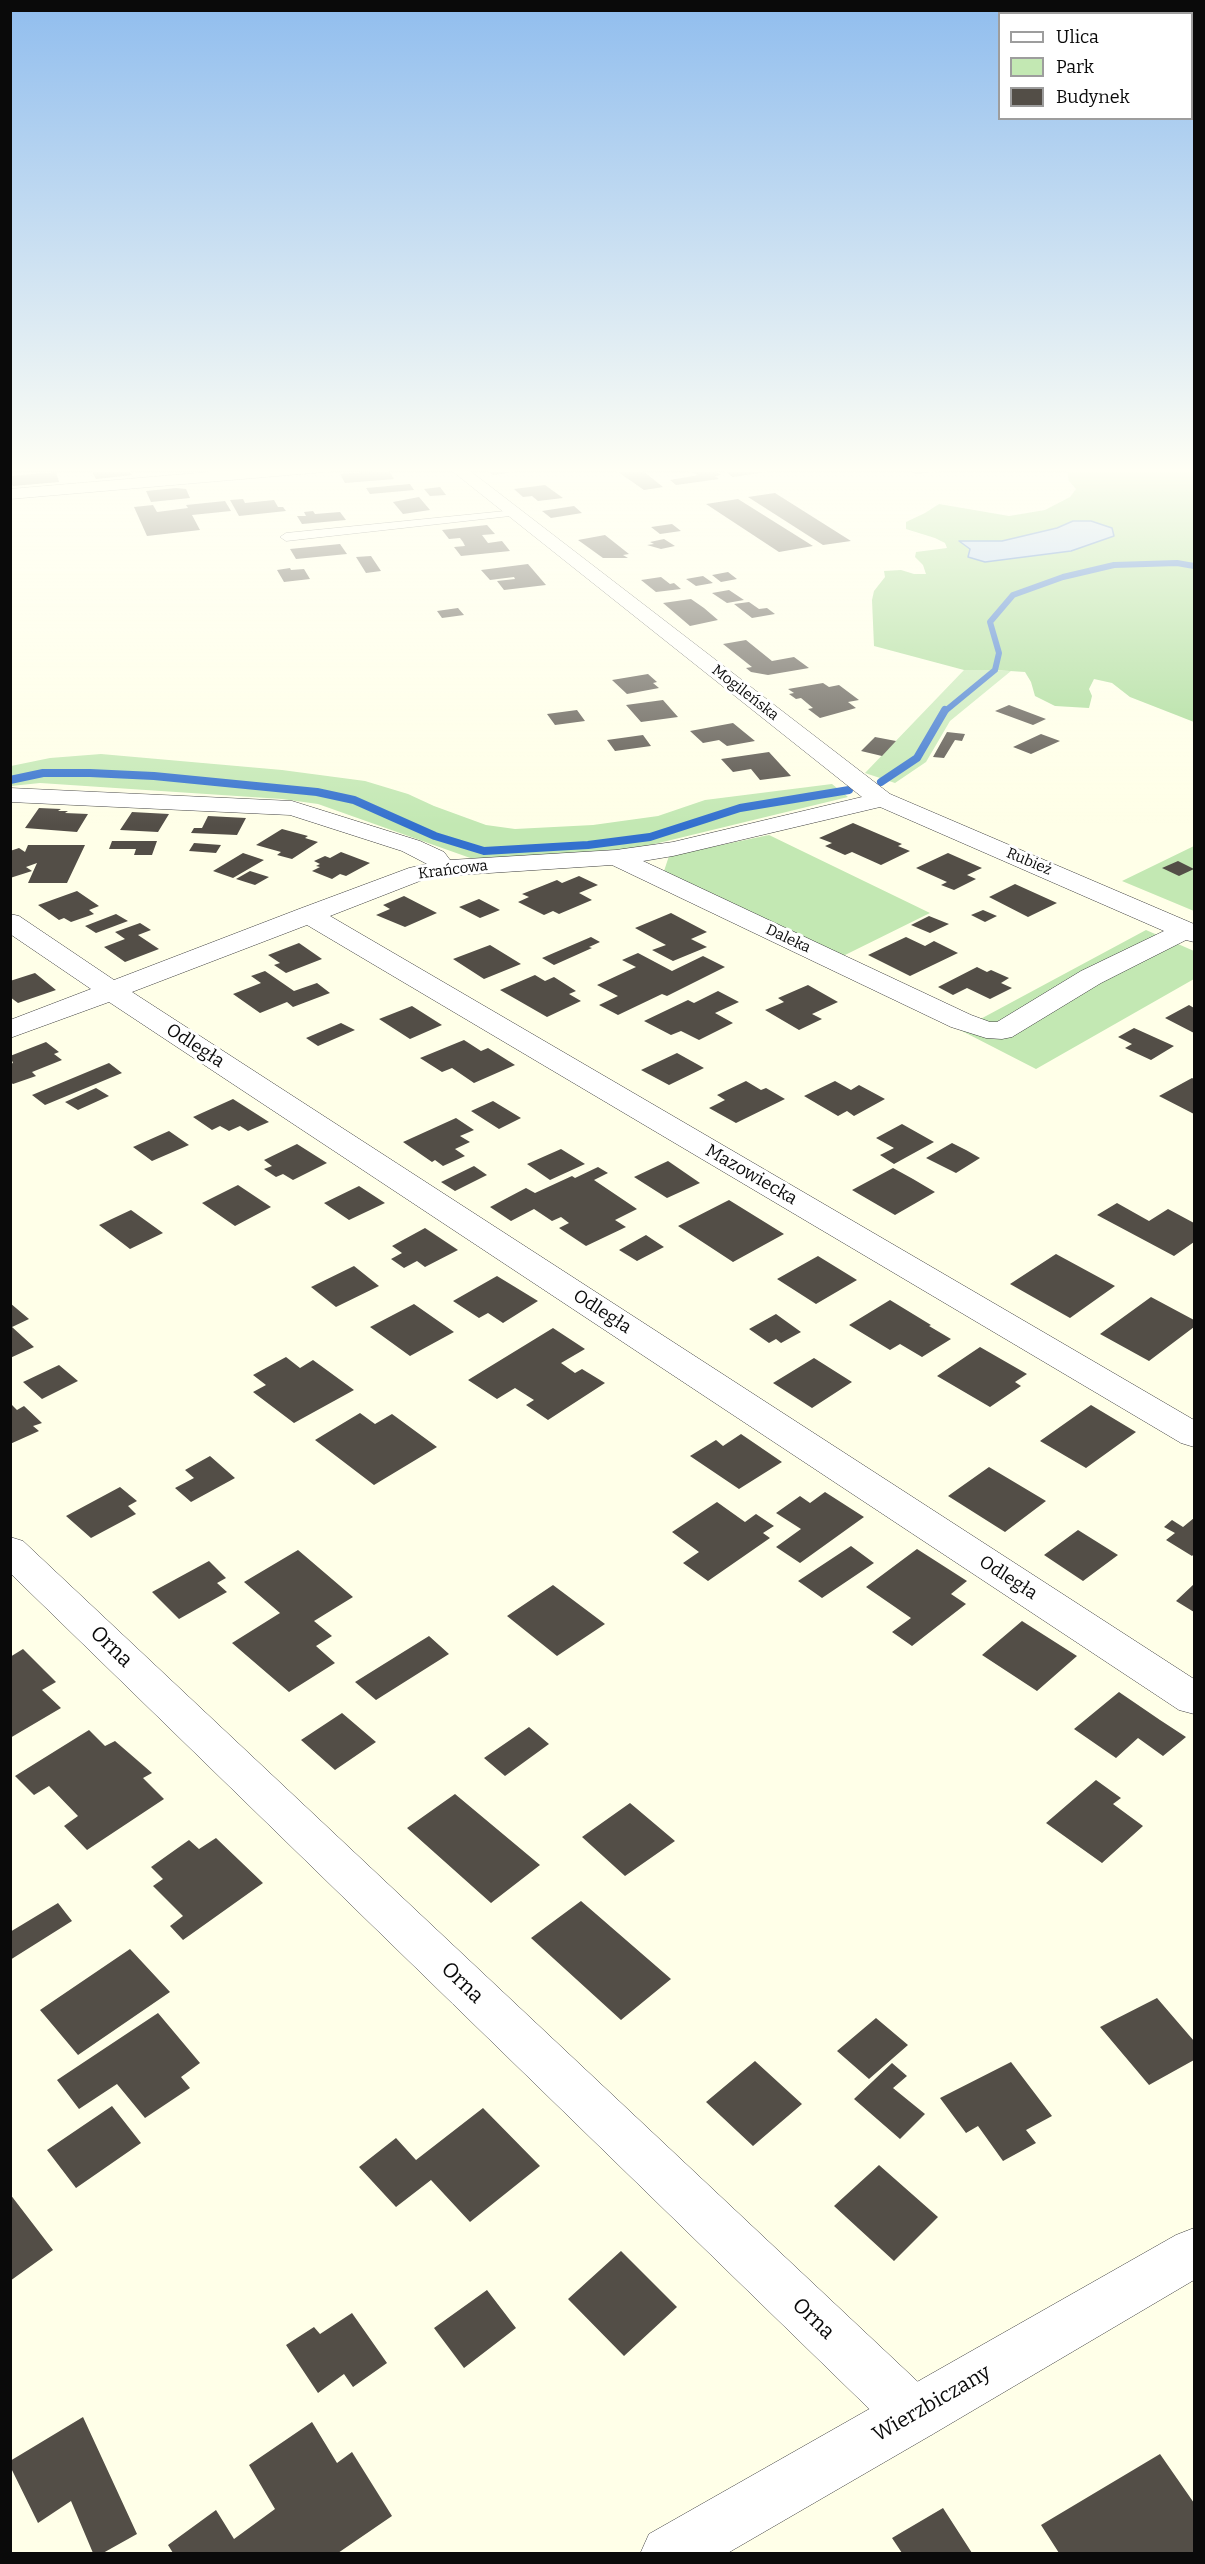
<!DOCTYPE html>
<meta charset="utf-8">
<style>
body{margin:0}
#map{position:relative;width:1205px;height:2564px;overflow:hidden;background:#ffffe8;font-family:Bitter,serif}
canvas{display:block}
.frame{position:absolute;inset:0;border:12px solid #0a0a0a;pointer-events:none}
.legend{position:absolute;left:998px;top:12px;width:195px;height:108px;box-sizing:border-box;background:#fff;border:2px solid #9d9d9d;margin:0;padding:8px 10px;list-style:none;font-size:18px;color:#0a0a0a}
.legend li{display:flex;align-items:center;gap:12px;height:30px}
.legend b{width:30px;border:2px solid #9d9d9d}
</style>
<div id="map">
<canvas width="1205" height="2564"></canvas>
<div class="frame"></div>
<ul class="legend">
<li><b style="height:8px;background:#fff"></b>Ulica</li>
<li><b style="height:16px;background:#c3e8b3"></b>Park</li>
<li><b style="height:16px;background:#534e47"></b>Budynek</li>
</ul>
</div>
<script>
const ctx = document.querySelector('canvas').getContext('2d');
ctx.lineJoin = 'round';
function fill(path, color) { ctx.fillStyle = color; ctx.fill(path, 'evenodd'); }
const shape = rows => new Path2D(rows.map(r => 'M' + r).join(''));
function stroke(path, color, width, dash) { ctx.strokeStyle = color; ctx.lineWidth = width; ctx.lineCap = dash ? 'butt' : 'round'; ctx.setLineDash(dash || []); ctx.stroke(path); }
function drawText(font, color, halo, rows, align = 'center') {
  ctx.font = font + ' Bitter,serif'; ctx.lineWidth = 6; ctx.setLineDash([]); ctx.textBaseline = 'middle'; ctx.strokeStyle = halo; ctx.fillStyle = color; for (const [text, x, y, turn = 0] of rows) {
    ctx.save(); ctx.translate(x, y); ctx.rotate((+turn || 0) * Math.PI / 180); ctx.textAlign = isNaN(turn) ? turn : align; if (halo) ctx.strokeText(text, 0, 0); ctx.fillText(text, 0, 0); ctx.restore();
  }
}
const green = shape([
 [970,669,1011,671,950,721,926,762,895,783,865,773,964,670],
 [101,754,282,770,365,781,408,794,434,806,486,825,515,829,593,825,658,816,705,800,832,784,848,797,638,848,476,860,318,804,282,799,40,783,11,786,11,766,50,758],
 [769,835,930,913,843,956,664,871,669,856],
 [1194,846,1194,911,1122,881],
 [1146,930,1194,951,1194,979,1036,1069,960,1030]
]);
const forest = shape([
 [1063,467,1194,467,1194,722,1130,697,1112,683,1094,679,1089,689,1092,696,1089,708,1055,706,1035,696,1031,682,1025,672,995,670,964,670,874,646,872,600,874,591,885,577,884,571,901,570,914,574,926,574,923,565,915,557,916,552,947,548,945,543,935,538,906,529,906,522,925,513,939,504,1009,516,1045,510,1070,497,1076,489,1069,481,1067,471]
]);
const water = shape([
 [1073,521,1091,521,1112,528,1114,536,1071,551,985,562,968,557,970,549,959,541,1002,541,1057,528,1073,521]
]);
const streamFar1 = shape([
 [944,712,995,670,999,653,990,622,1013,595,1063,577,1114,565,1177,563,1194,566]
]);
const stream = shape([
 [10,780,43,773,90,773,154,776,317,792,354,800,435,836,484,851,588,845,650,837,740,808,849,790],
 [881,782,917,758,945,710]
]);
const building = shape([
 [100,467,127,467,132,475,96,479,90,468],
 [483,467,514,467,520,471,493,475],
 [611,467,638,467,663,487,644,490],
 [694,467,708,467,721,475,715,476,719,479,676,485,670,480,699,475,687,471],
 [729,467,789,467,792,468,733,477,720,468],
 [904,467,936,467,942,471,915,474],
 [388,470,394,479,345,483,340,474],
 [56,472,59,482,13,486,10,481,11,476],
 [410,484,414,490,370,494,366,488],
 [545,485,563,498,538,501,532,496,523,497,514,489],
 [440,487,446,495,430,496,424,489],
 [176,488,186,489,190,498,151,502,146,491],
 [775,493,851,541,823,545,748,497],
 [419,497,430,510,403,514,393,502],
 [243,499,245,503,274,500,278,507,283,507,286,511,239,516,230,500],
 [738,499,813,546,779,552,706,504],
 [225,501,231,511,192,515,200,530,147,536,134,507,153,505,157,512,188,508,186,505],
 [574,506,582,513,551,518,542,511],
 [313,511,315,514,340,512,346,520,302,524,297,516,306,516,304,512],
 [672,524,681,531,660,534,651,527],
 [487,525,495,534,482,535,488,543,502,541,510,551,461,556,454,547,465,546,463,542,460,538,449,539,442,530],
 [605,535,629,554,623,555,628,558,603,558,578,540],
 [664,539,675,546,661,549,647,545,654,544,650,542],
 [340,544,347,554,296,559,290,549],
 [371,556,381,571,366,573,356,557],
 [528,564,546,585,504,590,497,581,515,579,514,577,490,580,481,570],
 [290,568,291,570,304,569,310,579,284,582,277,570],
 [728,572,737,579,721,582,712,575],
 [703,576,713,583,696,586,686,579],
 [661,577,670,584,674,583,681,589,656,592,641,580],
 [729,590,744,600,727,603,712,593],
 [691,599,704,608,718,620,690,626,663,603],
 [749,602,759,609,767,608,775,614,752,618,734,604],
 [458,608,464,615,442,618,437,611],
 [746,640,772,661,794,657,809,668,768,675,751,672,746,668,752,667,723,644],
 [648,674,657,682,653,683,659,688,627,694,612,680],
 [823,683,829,687,839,685,859,700,848,702,856,708,820,718,808,709,813,708,801,698,796,699,789,694,794,693,788,689],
 [663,700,678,717,641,722,626,705],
 [1009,705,1046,719,1033,725,995,711],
 [577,710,585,721,555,725,547,714],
 [733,723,755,741,727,746,719,740,703,743,690,731],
 [947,732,965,734,962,741,955,740,944,758,933,757],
 [1041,734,1060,741,1031,754,1013,747],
 [643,735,651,746,615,751,607,740],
 [875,737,896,741,882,756,861,751],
 [769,752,791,776,760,780,751,769,733,772,721,759],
 [39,808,61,809,58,811,68,811,65,813,88,814,77,832,25,828],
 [132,812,169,814,158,832,120,830],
 [208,816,246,818,237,835,191,833,194,828,202,828],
 [853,823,902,844,898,846,910,851,881,865,852,852,845,855,825,846,832,843,819,838],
 [282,829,308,836,305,838,318,842,292,859,277,855,281,852,256,845],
 [112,841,157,841,152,855,134,855,136,849,109,849],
 [194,843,221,845,216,853,189,851],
 [28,845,85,845,67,883,28,883,37,863,26,867,32,871,10,878,10,851,19,848,25,852],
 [341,852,370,863,346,876,340,874,332,879,312,871,320,867,316,866,320,864,314,861,325,856,330,858],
 [243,853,264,860,233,878,213,871],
 [948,853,982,868,967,875,976,879,954,890,941,885,947,882,916,868],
 [1178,861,1194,869,1179,876,1162,868],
 [250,871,269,877,255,885,236,879],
 [579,876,598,885,579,893,592,900,559,914,553,911,544,915,518,902,529,897,522,894,557,880,562,883],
 [1015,884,1057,903,1028,917,989,897],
 [77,891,99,906,89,910,94,914,71,922,64,918,59,920,38,905],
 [404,896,437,913,405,927,376,915,390,909,383,905],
 [479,899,500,910,480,918,459,907],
 [983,910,997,916,985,922,971,915],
 [671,913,707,932,691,939,707,947,673,961,652,950,666,945,635,928],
 [116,914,128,921,96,933,85,926],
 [929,916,949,924,930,933,911,925],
 [140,923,151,930,138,935,159,949,125,962,104,947,125,939,115,932],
 [591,937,600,942,589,947,592,948,554,965,542,958],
 [906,937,925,946,934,941,958,953,910,976,868,955],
 [299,943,322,959,286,973,274,965,280,963,268,955],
 [490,945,521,964,484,979,453,959],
 [638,953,672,971,703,956,725,967,667,996,662,994,618,1015,599,1005,618,996,597,985,636,967,622,960],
 [977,967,987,972,991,970,1009,978,1001,983,1012,988,990,999,967,988,953,995,938,987],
 [265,971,294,991,317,983,330,993,293,1007,287,1002,260,1013,233,994,261,983,251,976],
 [35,973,56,990,18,1003,10,997,10,981],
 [535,975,545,981,554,977,576,991,569,994,581,1001,547,1017,500,990],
 [808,985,838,1002,812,1014,822,1019,799,1030,765,1010,784,1002,778,998],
 [718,991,739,1002,715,1013,733,1023,699,1040,681,1031,671,1035,644,1021,688,1000,694,1003],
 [1189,1005,1194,1008,1194,1033,1165,1018],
 [412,1006,442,1025,410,1039,379,1019],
 [341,1023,355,1030,318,1046,306,1038],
 [1134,1028,1174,1046,1151,1060,1125,1048,1132,1044,1118,1037],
 [464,1040,481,1051,488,1048,515,1065,474,1083,452,1068,442,1072,420,1058],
 [46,1042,59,1052,54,1054,62,1060,32,1072,36,1076,13,1084,10,1082,10,1064,13,1063,10,1056],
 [677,1053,704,1068,669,1085,641,1070],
 [109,1063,122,1073,45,1105,32,1095],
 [1192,1078,1194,1079,1194,1114,1159,1096],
 [746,1081,761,1090,766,1088,785,1099,736,1123,709,1108,725,1100,717,1095],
 [835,1081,851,1090,859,1085,885,1099,854,1116,847,1111,838,1116,804,1096],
 [96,1088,109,1096,78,1110,65,1102],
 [233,1099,269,1122,248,1131,240,1126,229,1131,220,1126,212,1130,193,1117],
 [493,1101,521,1118,499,1129,471,1111],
 [456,1118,474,1130,460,1136,470,1142,455,1149,465,1156,443,1166,435,1160,432,1162,403,1142],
 [902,1124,934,1142,894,1164,880,1155,894,1148,876,1138],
 [169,1131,189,1145,152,1161,133,1147],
 [952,1143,966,1150,980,1158,956,1173,926,1158],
 [297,1144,327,1163,293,1180,283,1174,276,1177,264,1169,272,1166,264,1160],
 [561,1149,585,1164,550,1180,527,1164],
 [668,1161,700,1183,667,1198,634,1177],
 [474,1166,487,1175,455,1191,441,1182],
 [598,1167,608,1173,594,1180,637,1209,615,1220,626,1227,586,1246,559,1228,569,1223,561,1217,552,1221,534,1209,511,1221,490,1207,526,1188,535,1193,572,1176,575,1178],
 [893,1168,913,1179,935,1192,895,1215,852,1190],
 [238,1185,271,1207,235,1226,202,1203],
 [359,1186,385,1203,349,1220,324,1203],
 [729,1200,784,1234,733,1262,678,1226],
 [1117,1203,1149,1221,1168,1209,1194,1223,1194,1242,1174,1256,1097,1215],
 [131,1210,163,1233,130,1249,99,1225],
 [425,1228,458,1250,425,1267,417,1261,404,1268,391,1259,402,1253,392,1246],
 [646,1235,664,1247,637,1261,619,1250],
 [1056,1254,1115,1286,1070,1318,1010,1284],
 [818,1256,857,1280,816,1304,777,1279],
 [354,1266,379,1286,336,1307,311,1287],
 [497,1276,538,1301,503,1323,488,1313,479,1318,453,1301],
 [1151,1297,1194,1320,1194,1327,1149,1361,1100,1334],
 [890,1300,931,1325,929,1326,951,1339,922,1357,900,1344,890,1350,849,1325],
 [10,1303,29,1319,12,1327,34,1347,10,1358],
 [414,1304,454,1332,410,1356,370,1327],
 [776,1314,801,1332,781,1343,776,1339,769,1343,749,1329],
 [553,1328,585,1349,561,1363,575,1373,582,1369,605,1383,548,1420,526,1405,534,1400,515,1388,497,1399,468,1380],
 [980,1347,1027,1374,1015,1382,1021,1386,990,1407,937,1376],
 [286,1357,300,1368,313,1360,354,1390,294,1423,253,1392,266,1385,253,1375],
 [814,1358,852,1382,812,1408,773,1383],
 [59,1365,78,1381,42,1399,23,1382],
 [10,1403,17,1410,24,1406,42,1423,33,1426,39,1431,10,1444],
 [1091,1405,1136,1432,1086,1468,1040,1441],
 [360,1413,375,1424,392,1414,437,1447,374,1485,315,1440],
 [741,1434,782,1462,739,1489,690,1456,716,1440,723,1446],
 [210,1456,235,1478,191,1502,175,1488,194,1478,185,1470],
 [989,1467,1046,1501,1005,1532,948,1496],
 [120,1487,137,1501,128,1506,136,1514,91,1538,66,1516],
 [825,1492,864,1517,800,1563,776,1547,801,1529,776,1513,800,1496,810,1503],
 [717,1502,745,1522,756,1514,774,1526,763,1533,770,1538,708,1581,683,1563,699,1552,672,1532],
 [1194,1518,1194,1554,1192,1556,1166,1540,1175,1533,1164,1527,1172,1520,1183,1527],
 [1078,1530,1118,1555,1083,1581,1044,1555],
 [851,1546,874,1563,822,1598,798,1581],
 [917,1549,967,1581,951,1594,966,1604,912,1646,892,1632,911,1618,866,1587],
 [298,1550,353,1597,314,1621,332,1636,316,1646,335,1663,289,1692,232,1643,280,1613,244,1582],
 [209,1561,226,1578,217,1583,227,1592,179,1619,152,1592],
 [1194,1584,1194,1612,1176,1601],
 [553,1585,605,1624,557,1656,507,1616],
 [1022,1621,1077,1656,1037,1691,982,1655],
 [429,1636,449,1654,376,1700,355,1682],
 [23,1649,56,1682,42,1690,61,1708,10,1738,10,1657],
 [1119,1692,1160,1720,1186,1737,1163,1756,1138,1738,1116,1758,1074,1729],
 [342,1713,376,1742,335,1770,301,1740],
 [529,1727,549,1744,505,1776,484,1758],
 [89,1730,105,1746,115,1741,152,1773,143,1778,164,1799,87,1850,64,1826,78,1816,49,1786,34,1795,15,1776],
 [1096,1780,1121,1798,1113,1804,1143,1826,1102,1863,1046,1823],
 [455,1794,540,1865,491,1903,407,1828],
 [630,1803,675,1841,625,1876,582,1837],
 [216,1838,263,1883,183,1940,170,1926,183,1916,153,1886,163,1879,151,1867,189,1840,199,1849],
 [581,1901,671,1979,621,2020,531,1938],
 [58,1903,72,1921,10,1960,10,1932],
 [130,1949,170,1992,78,2055,40,2010],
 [1157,1998,1194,2041,1194,2060,1149,2085,1100,2027],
 [158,2013,200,2063,181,2077,190,2088,145,2118,117,2084,79,2109,57,2080],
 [876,2018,908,2045,869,2079,837,2051],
 [755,2061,802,2104,753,2146,706,2102],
 [1011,2062,1052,2116,1026,2130,1036,2143,1003,2161,978,2126,966,2133,940,2098],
 [892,2063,907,2076,893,2088,925,2114,900,2139,854,2099],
 [112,2106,141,2143,76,2188,47,2150],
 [483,2108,540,2166,470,2222,431,2180,396,2207,359,2167,396,2138,416,2160],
 [879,2165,938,2217,894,2261,834,2206],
 [10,2194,53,2250,10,2281],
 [621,2251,677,2307,624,2356,568,2299],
 [487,2290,516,2328,464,2368,434,2328],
 [352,2313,387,2363,353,2387,344,2374,318,2393,286,2345,314,2327,320,2334],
 [83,2417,137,2534,103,2553,93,2553,71,2501,38,2523,10,2466,10,2461],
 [312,2422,337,2463,352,2452,392,2516,338,2553,173,2553,168,2545,216,2510,234,2539,275,2509,249,2465],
 [1160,2454,1194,2503,1194,2553,1059,2553,1041,2525],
 [943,2508,972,2553,902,2553,892,2538]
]);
const service = shape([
 [515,510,521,513,519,515,286,541,280,537,286,533,515,510]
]);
const minor = shape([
 [267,467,333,467,330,471,324,472,10,499,10,489,267,467],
 [447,467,465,467,890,794,1194,924,1194,942,1186,940,1101,983,1012,1037,1002,1039,986,1038,951,1027,612,865,443,876,425,879,330,916,1194,1420,1194,1447,1181,1443,307,925,132,992,1194,1679,1194,1714,1179,1710,109,1002,10,1038,10,1020,91,989,10,934,10,914,19,916,114,980,299,909,409,868,427,864,402,851,290,815,10,802,10,788,292,801,420,841,444,852,450,860,616,850,673,842,862,797,447,467],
 [880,807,1164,931,1081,971,997,1022,990,1022,971,1015,643,861,673,856,880,807],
 [10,1537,23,1541,933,2396,941,2415,933,2434,914,2442,895,2434,10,1573,10,1537]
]);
const tertiary = shape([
 [1194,2228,1194,2280,933,2434,726,2554,640,2554,649,2534,1176,2235,1194,2228]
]);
const farStreetnames = [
 ["Mogileńska",745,693,38],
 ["Rubież",1029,862,23],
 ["Krańcowa",453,870,-7],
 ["Daleka",788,939,25]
];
const streetNames = [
 ["Odległa",195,1046,33],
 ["Mazowiecka",751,1175,30],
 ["Odległa",602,1312,33],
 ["Odległa",1008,1578,33]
];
const nearStreetnames = [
 ["Orna",111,1647,44],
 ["Orna",462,1983,44],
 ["Orna",813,2319,44],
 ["Wierzbiczany",932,2404,-30]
];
fill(green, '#c3e8b3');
fill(forest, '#a3d992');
fill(water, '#adcbf6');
stroke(water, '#3370ce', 1.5);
stroke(streamFar1, '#3370ce', 6);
stroke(stream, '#3370ce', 8);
fill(building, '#534e47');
stroke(service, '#3d3d3d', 1);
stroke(minor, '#3d3d3d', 1);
stroke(tertiary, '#3d3d3d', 1);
fill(service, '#fff');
fill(minor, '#fff');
fill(tertiary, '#fff');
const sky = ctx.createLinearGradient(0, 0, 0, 826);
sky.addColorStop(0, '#90bdee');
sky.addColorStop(0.57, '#fffff5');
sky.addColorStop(1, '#fffff500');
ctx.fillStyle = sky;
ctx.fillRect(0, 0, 1205, 826);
drawText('15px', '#0a0a0a', '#fff', farStreetnames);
drawText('18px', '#0a0a0a', '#fff', streetNames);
drawText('21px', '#0a0a0a', '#fff', nearStreetnames);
</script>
